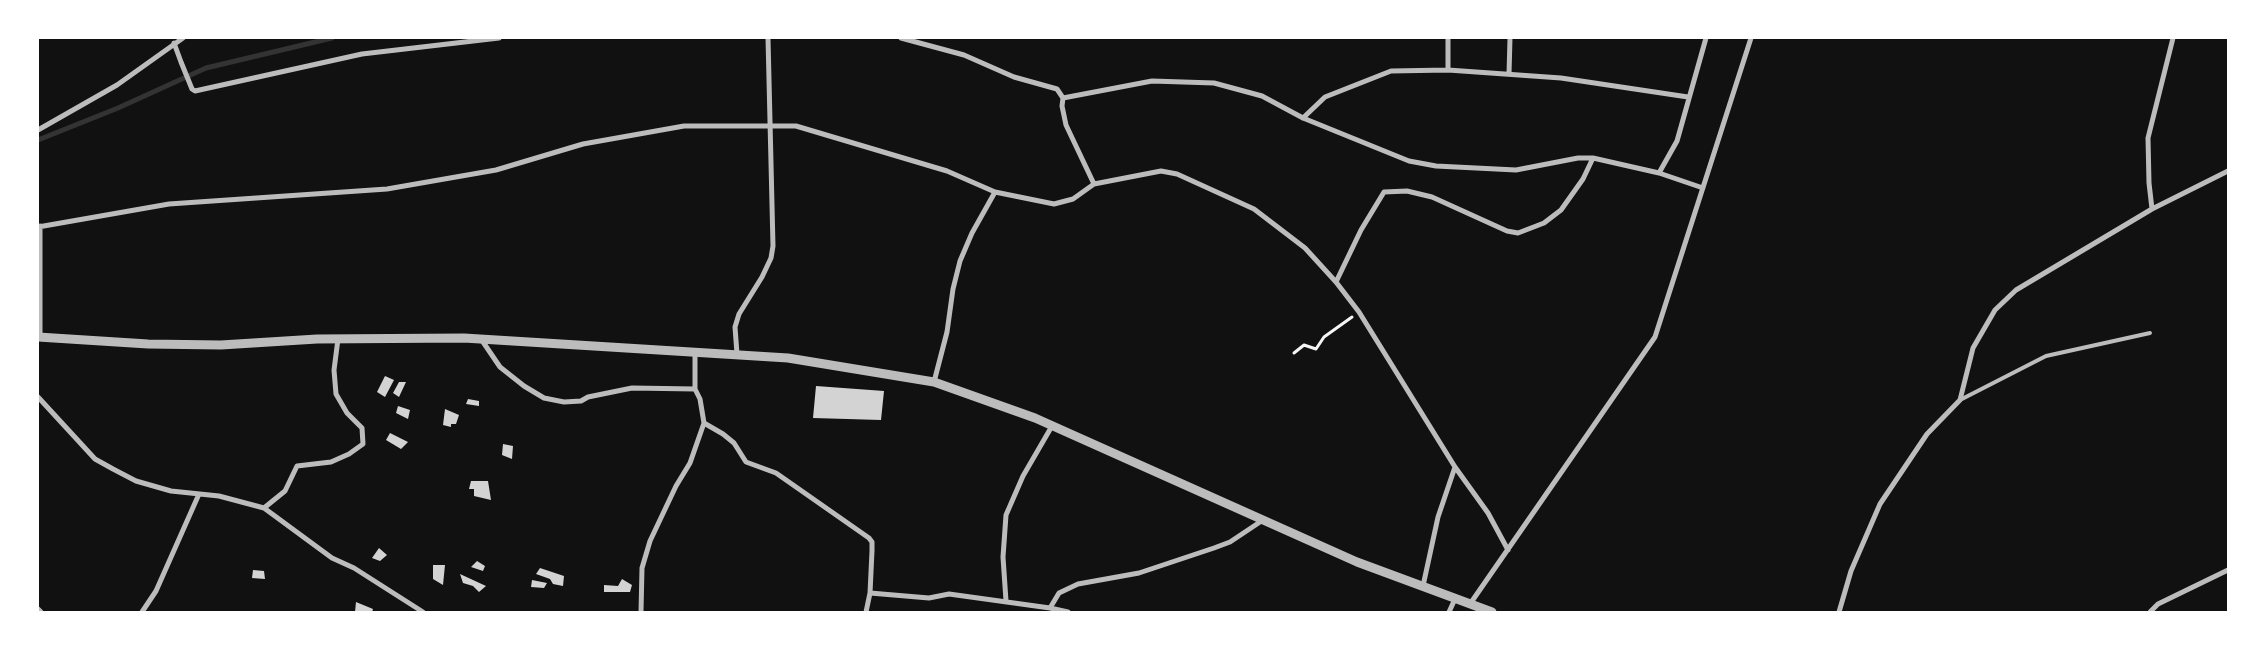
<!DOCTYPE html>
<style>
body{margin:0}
#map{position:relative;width:2266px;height:650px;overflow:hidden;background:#111;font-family:"Public Sans",sans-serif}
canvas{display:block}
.frame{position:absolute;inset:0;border:39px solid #fff;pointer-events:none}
</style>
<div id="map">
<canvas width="2266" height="650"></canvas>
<div class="frame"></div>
</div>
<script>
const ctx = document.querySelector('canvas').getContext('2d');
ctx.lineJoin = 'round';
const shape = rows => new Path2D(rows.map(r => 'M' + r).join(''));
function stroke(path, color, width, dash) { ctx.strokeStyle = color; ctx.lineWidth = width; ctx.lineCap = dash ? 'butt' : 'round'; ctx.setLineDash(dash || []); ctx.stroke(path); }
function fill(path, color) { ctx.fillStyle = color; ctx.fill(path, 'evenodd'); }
const stream = shape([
 [38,140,118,108,206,68,332,38]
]);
const building = shape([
 [385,376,394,380,385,397,377,392],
 [399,382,406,382,399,397,393,393],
 [816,386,884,391,881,420,813,418],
 [468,399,479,401,479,406,466,404],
 [398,406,410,410,408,419,396,413],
 [445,409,459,415,456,424,451,424,451,427,443,425],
 [390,433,408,442,401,449,386,440],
 [503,444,513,446,512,459,502,455],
 [471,481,488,481,491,500,474,496,474,489,469,489],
 [379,548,387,555,380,561,372,558],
 [477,561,485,566,483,571,471,567],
 [433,565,445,565,443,585,433,579],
 [540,568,564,576,563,586,553,584,550,579,536,574],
 [253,570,264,571,265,579,252,578],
 [460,574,486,586,479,592,473,586,463,583],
 [622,579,632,585,630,592,604,592,604,585,618,586],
 [532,580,547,583,544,588,531,587],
 [356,602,373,609,372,612,355,612]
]);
const path = shape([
 [1294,353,1304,345,1316,349,1324,337,1352,317]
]);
const service = shape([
 [1960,400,2046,356,2150,333]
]);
const minor = shape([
 [901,38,964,55,1014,77,1057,89,1063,98,1062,106,1066,125,1094,184],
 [174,43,181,62,192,89,195,91,362,54,499,38],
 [1448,70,1448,38],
 [1509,74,1510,38],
 [1063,98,1152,81,1214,83,1262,96,1303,118,1409,161,1436,166,1516,170,1578,158,1593,158,1659,173,1703,188],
 [1303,118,1325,97,1391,71,1448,70,1561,78,1688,97],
 [38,130,117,85,183,38],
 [1659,173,1677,141,1706,38],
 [2152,209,2149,183,2148,138,2173,38],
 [40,226,40,338],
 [38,227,169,204,387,189,496,170,583,144,684,126,796,126,947,171,995,192,1054,204,1073,199,1094,184,1161,171,1177,174,1254,209,1305,248,1336,282,1359,312,1455,467,1488,513,1508,550],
 [1336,282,1361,230,1384,192,1407,191,1432,197,1507,231,1518,233,1544,223,1561,210,1583,179,1593,158],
 [481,339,500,367,524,386,544,398,564,402,581,401,588,397,632,388,695,389],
 [737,354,735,327,739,314,762,277,771,258,773,246,768,38],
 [934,382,947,332,953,289,960,261,972,233,995,192],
 [38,397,95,459,113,469,136,481,171,491,219,496,264,508,332,558,354,568,423,612],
 [704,423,723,434,734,443,746,462,776,473,869,538,872,542,872,551,870,593,866,612],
 [264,508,285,491,297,466,331,462,349,454,363,444,362,428,347,413,336,394,334,370,338,339],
 [1423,586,1438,517,1455,467],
 [870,593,929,598,949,594,1050,608,1059,593,1078,584,1139,573,1214,548,1230,542,1263,520],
 [1006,601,1003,557,1006,515,1023,476,1052,426],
 [1470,604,1655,337,1751,38],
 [1050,608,1068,612],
 [38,609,41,612],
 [142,612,156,591,199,494],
 [641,612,642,568,650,541,676,486,690,463,704,423,700,399,695,389,695,352],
 [1449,612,1455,599],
 [1839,612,1851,571,1880,504,1927,434,1960,400,1973,348,1995,310,2016,290,2152,209,2228,171],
 [2150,612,2158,604,2228,570]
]);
const tertiary = shape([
 [38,337,148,344,221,345,317,339,464,338,788,358,934,382,1035,418,1357,562,1492,612]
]);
stroke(stream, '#333', 5);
fill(building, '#d3d3d3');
stroke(path, '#f5f5f5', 3);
stroke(service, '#bcbcbc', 4);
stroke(minor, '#bcbcbc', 5);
stroke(tertiary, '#bcbcbc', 9);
</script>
